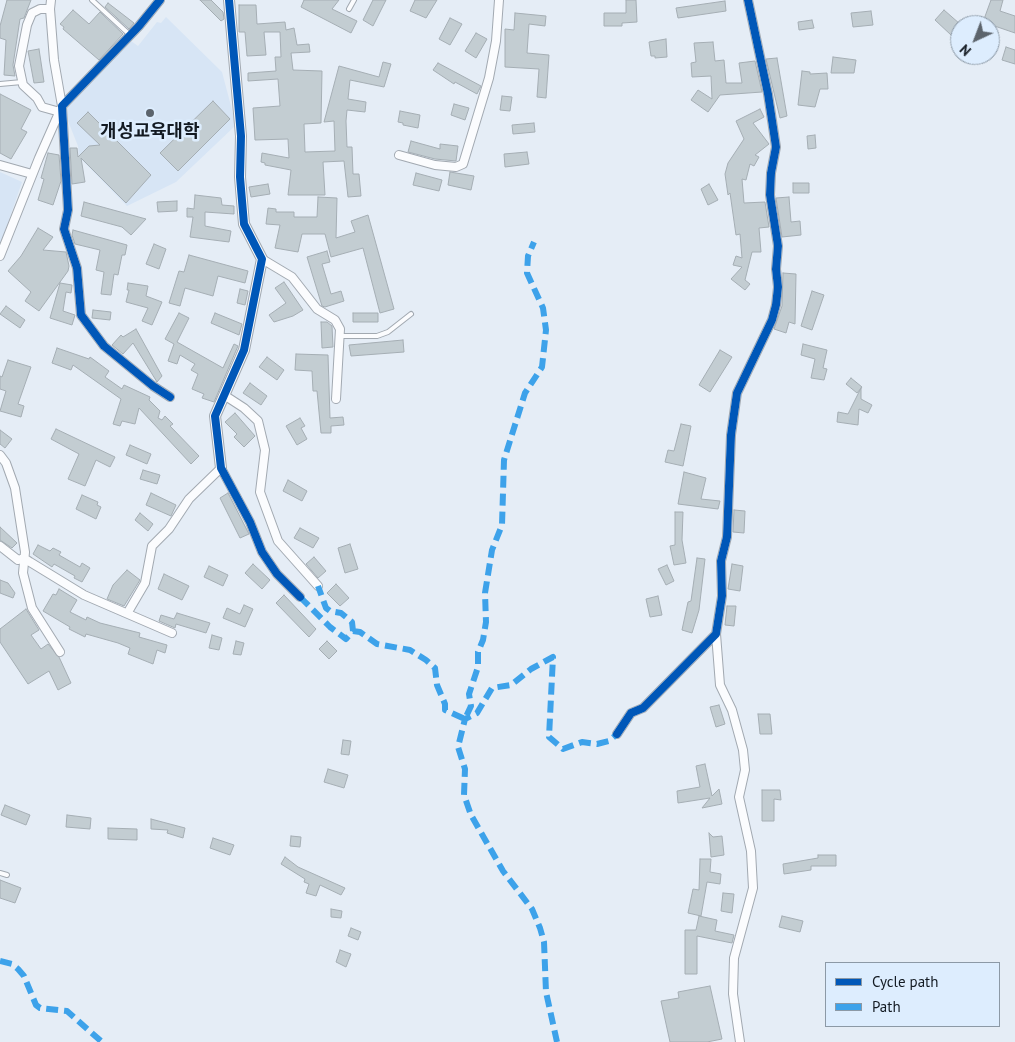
<!DOCTYPE html>
<meta charset="utf-8">
<style>
body{margin:0}
#map{position:relative;width:1015px;height:1042px;overflow:hidden;background:#e5edf6;font-family:"PT Sans",sans-serif}
canvas{display:block}
.legend{position:absolute;left:825px;top:962px;width:175px;height:65px;box-sizing:border-box;background:#ddedfe;border:1px solid #8c99a6;margin:0;padding:6px 9px;list-style:none;font-size:15px;color:#131a22}
.legend li{display:flex;align-items:center;gap:10px;height:25px}
.legend b{width:25px;border:1px solid #8c99a6}
.north{position:absolute;left:950px;top:15px;width:50px;height:50px;box-sizing:border-box;background:#ddedfe;border:1px solid #8c99a6;border-radius:50%;rotate:223deg;font-size:14px;font-weight:700;line-height:20px;text-align:center;color:#131a22}
.north::after{content:'';display:block;margin:auto;width:18px;height:22px;background:#5c646c;clip-path:polygon(50% 0,100% 100%,50% 72%,0 100%)}
</style>
<div id="map">
<canvas width="1015" height="1042"></canvas>
<ul class="legend">
<li><b style="height:6px;background:#0057b8"></b>Cycle path</li>
<li><b style="height:6px;background:#3da2ea"></b>Path</li>
</ul>
<div class="north">N</div>
</div>
<script>
const ctx = document.querySelector('canvas').getContext('2d');
ctx.lineJoin = 'round';
function fill(path, color) { ctx.fillStyle = color; ctx.fill(path, 'evenodd'); }
const shape = rows => new Path2D(rows.map(r => 'M' + r).join(''));
function stroke(path, color, width, dash) { ctx.strokeStyle = color; ctx.lineWidth = width; ctx.lineCap = dash ? 'butt' : 'round'; ctx.setLineDash(dash || []); ctx.stroke(path); }
function drawText(font, color, halo, rows, align = 'center') {
  ctx.font = font + ' "PT Sans","Noto Sans KR",sans-serif'; ctx.lineWidth = 5; ctx.setLineDash([]); ctx.textBaseline = 'middle'; ctx.strokeStyle = halo; ctx.fillStyle = color; for (const [text, x, y, turn = 0] of rows) {
    ctx.save(); ctx.translate(x, y); ctx.rotate((+turn || 0) * Math.PI / 180); ctx.textAlign = isNaN(turn) ? turn : align; if (halo) ctx.strokeText(text, 0, 0); ctx.fillText(text, 0, 0); ctx.restore();
  }
}
const built = shape([
 [166,17,222,72,236,125,176,182,127,206,79,157,78,146,68,121,67,104,131,41,138,46,157,22,161,23],
 [0,172,22,182,0,246]
]);
const building = shape([
 [7,0,31,0,24,18,20,19,13,65,15,76,4,75,6,40,0,38,0,26,7,0],
 [200,0,211,0,223,12,224,19,221,21,200,0],
 [304,0,339,0,332,9,357,21,351,33,301,7,304,0],
 [373,0,386,0,373,26,363,20,373,0],
 [415,0,437,0,426,18,410,11,415,0],
 [626,0,636,0,637,22,622,23,622,26,604,26,604,13,626,13,626,0],
 [991,0,1003,0,1000,11,1015,16,1015,33,983,22,991,0],
 [725,1,726,11,678,18,676,8,725,1],
 [108,3,134,23,129,29,105,7,108,3],
 [239,5,256,5,257,24,285,22,286,30,294,28,297,45,309,44,310,52,291,53,293,70,322,71,321,123,304,124,305,152,335,151,334,121,324,122,339,66,379,77,383,62,391,64,384,87,350,80,348,99,366,102,365,112,347,110,346,121,347,147,352,147,353,174,359,174,361,196,348,197,344,161,323,162,325,195,288,195,291,170,265,165,265,163,261,162,262,153,289,158,288,139,255,140,253,108,280,106,278,79,248,81,248,73,276,71,275,57,281,57,280,32,264,32,266,55,247,56,245,32,239,32,239,5],
 [73,10,89,24,100,12,123,34,99,60,63,29,64,27,60,24,73,10],
 [944,10,960,24,951,35,935,20,944,10],
 [871,11,873,25,853,27,851,13,871,11],
 [515,13,546,16,545,26,529,24,527,53,549,55,546,98,537,97,539,69,505,67,505,29,514,30,515,13],
 [450,18,462,24,450,45,439,39,450,18],
 [812,20,814,28,799,30,798,22,812,20],
 [476,33,487,39,476,58,465,51,476,33],
 [666,39,667,57,655,58,655,56,651,56,649,42,666,39],
 [713,42,715,61,724,60,726,83,742,83,739,63,755,61,762,92,720,95,708,112,691,100,698,90,712,99,711,76,692,77,691,63,696,62,694,43,713,42],
 [1006,47,1015,50,1015,64,1002,60,1006,47],
 [39,49,44,82,34,83,28,51,39,49],
 [833,57,856,60,854,73,831,73,833,57],
 [777,58,787,116,780,118,766,59,777,58],
 [438,63,481,86,477,94,455,82,454,84,433,70,438,63],
 [802,71,810,72,810,74,827,73,828,89,820,89,815,107,798,105,802,71],
 [0,94,31,110,21,129,27,132,11,159,0,153,0,94],
 [502,96,512,97,510,111,500,110,502,96],
 [213,101,230,119,178,171,160,153,213,101],
 [454,104,469,108,465,120,451,115,454,104],
 [760,109,764,117,753,123,769,144,755,155,759,157,754,166,750,164,746,180,742,179,744,203,765,202,769,227,759,228,761,252,752,252,745,280,750,284,745,290,731,279,742,267,733,265,736,256,742,258,740,234,736,235,730,193,728,195,725,174,728,163,744,139,736,121,760,109],
 [400,111,420,115,418,128,403,125,403,123,398,122,400,111],
 [88,112,151,175,126,203,81,158,85,182,72,184,70,148,77,148,78,157,89,146,100,145,77,123,88,112],
 [534,123,535,132,513,134,512,125,534,123],
 [815,135,816,148,808,149,807,136,815,135],
 [411,141,440,149,440,144,458,146,456,161,435,159,408,152,411,141],
 [527,152,529,164,505,167,504,154,527,152],
 [48,153,59,155,61,181,53,205,38,200,44,179,41,178,48,153],
 [450,172,474,176,471,190,448,185,450,172],
 [416,173,442,180,439,191,413,185,416,173],
 [793,183,809,183,809,193,793,193,793,183],
 [268,184,270,194,251,197,249,187,268,184],
 [709,184,718,200,708,205,701,189,709,184],
 [195,195,221,198,222,205,234,206,234,214,205,212,205,226,231,231,229,242,190,237,193,217,187,217,187,208,194,209,195,195],
 [318,197,337,198,336,238,355,232,351,221,368,215,394,309,380,313,363,248,331,257,325,234,302,234,298,252,275,248,280,225,266,224,268,208,276,209,276,212,294,212,294,217,317,217,318,197],
 [789,197,791,222,800,221,801,235,782,237,776,198,789,197],
 [177,201,177,211,158,212,157,202,177,201],
 [84,202,146,219,131,235,122,227,81,216,84,202],
 [38,228,53,237,43,250,66,252,69,266,68,271,39,311,25,301,31,292,8,271,21,256,38,228],
 [73,230,127,245,125,255,122,255,118,275,114,274,111,295,101,294,104,272,96,270,100,250,75,244,72,235,73,230],
 [154,244,166,249,159,269,146,264,154,244],
 [327,251,330,262,322,264,331,294,341,291,344,301,325,307,322,306,307,257,327,251],
 [189,255,248,271,245,283,218,276,213,296,185,288,180,306,169,303,179,271,184,272,189,255],
 [783,273,796,274,795,324,789,322,786,333,774,329,782,306,783,273],
 [284,282,303,310,293,316,274,322,269,315,286,303,275,288,284,282],
 [60,283,72,285,71,293,66,292,63,311,75,315,72,325,50,318,60,283],
 [128,283,148,286,146,296,162,302,152,325,142,321,148,308,126,302,129,290,127,290,128,283],
 [240,289,248,291,245,305,237,303,240,289],
 [812,291,824,295,812,330,801,326,812,291],
 [6,306,25,320,20,328,0,314,6,306],
 [93,310,111,312,110,320,92,318,93,310],
 [179,313,189,318,177,342,223,368,234,344,238,346,214,402,202,398,204,394,192,389,198,374,191,370,195,364,180,355,177,364,168,361,174,344,165,339,179,313],
 [215,313,242,324,239,335,211,323,215,313],
 [353,313,378,313,378,322,353,322,353,313],
 [321,322,327,322,332,326,333,347,322,348,321,322],
 [136,329,162,376,157,382,133,343,123,354,112,345,121,335,123,337,136,329],
 [403,340,404,352,351,356,349,345,403,340],
 [803,344,827,350,823,368,827,369,824,380,811,378,815,359,801,355,803,344],
 [57,348,89,359,90,357,109,371,105,377,122,389,124,385,150,397,149,400,160,411,158,418,162,420,165,416,173,424,170,426,199,456,191,464,139,408,135,424,122,421,120,426,113,424,121,399,73,365,71,370,52,363,57,348],
 [720,350,732,357,710,392,699,385,720,350],
 [296,354,328,355,330,418,343,417,344,425,331,426,331,433,321,433,317,391,313,391,312,371,295,370,296,354],
 [267,357,284,370,277,380,259,367,267,357],
 [8,360,31,367,18,404,24,406,21,417,0,411,6,391,0,389,0,376,2,377,8,360],
 [851,378,862,387,857,393,846,384,851,378],
 [250,383,267,396,261,405,243,393,250,383],
 [861,388,861,399,872,405,868,413,859,409,858,425,837,422,838,412,848,414,861,388],
 [235,413,255,436,244,447,234,437,237,434,225,422,235,413],
 [300,418,305,426,301,428,307,439,297,445,286,426,300,418],
 [681,424,691,426,683,466,665,462,668,450,674,451,681,424],
 [56,429,115,457,110,467,96,460,85,486,68,479,79,454,51,439,56,429],
 [0,430,12,439,5,448,0,444,0,430],
 [130,445,151,454,147,464,126,455,130,445],
 [143,470,160,475,157,484,140,479,143,470],
 [684,472,706,478,701,499,720,501,718,509,678,504,684,472],
 [288,480,307,491,302,501,283,491,288,480],
 [151,493,176,505,171,516,146,505,151,493],
 [228,493,249,534,240,538,220,498,228,493],
 [82,495,98,502,97,505,101,507,96,519,76,509,82,495],
 [734,510,745,511,744,533,733,532,734,510],
 [675,512,683,512,682,540,686,563,674,565,670,546,675,545,675,512],
 [140,513,153,524,148,531,135,520,140,513],
 [0,527,17,543,12,548,0,540,0,527],
 [300,528,319,538,313,548,294,538,300,528],
 [350,544,358,569,345,573,338,548,350,544],
 [38,545,50,551,53,548,61,552,59,555,80,567,82,563,90,568,82,582,74,578,75,576,54,564,52,567,33,554,38,545],
 [314,557,326,571,318,578,306,564,314,557],
 [697,558,705,559,699,610,692,633,682,630,688,602,691,601,697,558],
 [253,564,270,580,262,589,245,573,253,564],
 [732,564,743,566,740,591,728,589,732,564],
 [667,565,674,581,666,585,658,569,667,565],
 [209,566,228,575,223,586,204,577,209,566],
 [127,570,140,580,124,606,107,599,113,585,127,570],
 [164,574,189,586,182,600,158,589,164,574],
 [0,580,8,583,15,593,13,598,0,593,0,580],
 [336,584,349,598,340,606,327,593,336,584],
 [59,589,77,600,70,612,86,620,87,617,100,623,140,633,139,637,167,645,165,653,157,650,153,664,128,654,130,648,118,643,86,634,85,637,69,629,70,627,43,611,53,594,56,595,59,589],
 [284,595,316,629,309,637,276,603,284,595],
 [658,596,662,615,650,617,646,599,658,596],
 [244,605,253,609,245,627,223,618,227,608,240,614,244,605],
 [727,606,736,606,734,626,725,625,727,606],
 [26,609,39,630,31,635,41,649,48,644,59,657,71,683,58,690,49,671,28,684,0,642,0,629,26,609],
 [177,613,210,623,206,633,176,624,175,628,159,621,161,615,174,619,177,613],
 [212,635,222,638,219,650,209,648,212,635],
 [236,641,244,643,241,655,233,654,236,641],
 [327,641,337,651,329,659,319,649,327,641],
 [719,705,725,724,716,727,710,707,719,705],
 [758,714,770,714,772,734,760,734,758,714],
 [343,740,351,741,349,755,341,754,343,740],
 [705,764,712,796,719,789,722,804,702,808,710,798,678,803,677,791,700,787,696,766,705,764],
 [328,769,348,775,344,788,324,782,328,769],
 [762,790,780,790,781,800,774,799,774,821,762,821,762,790],
 [5,805,30,815,26,825,1,815,5,805],
 [67,815,91,818,90,829,66,827,67,815],
 [151,819,185,828,183,838,167,833,168,830,151,829,151,819],
 [108,828,137,829,137,840,108,839,108,828],
 [709,833,713,837,722,836,724,855,711,857,709,833],
 [291,836,301,837,300,847,290,846,291,836],
 [213,838,234,845,230,855,210,848,213,838],
 [818,855,836,855,836,866,811,866,811,870,784,874,783,864,818,858,818,855],
 [285,857,298,867,345,888,341,895,320,885,316,896,306,893,309,884,304,882,305,879,281,864,285,857],
 [700,859,711,859,710,872,721,874,720,884,707,882,701,916,688,913,693,889,699,890,700,859],
 [0,880,21,888,15,903,0,898,0,880],
 [723,893,734,894,732,913,721,911,723,893],
 [331,909,342,911,341,918,331,917,331,909],
 [699,916,717,920,715,931,734,935,732,943,697,936,697,974,685,974,685,930,696,930,699,916],
 [782,916,803,921,800,932,779,927,782,916],
 [351,928,361,932,358,940,348,936,351,928],
 [340,950,351,954,346,967,336,962,340,950],
 [710,986,722,1039,707,1042,670,1042,661,1001,679,998,678,992,710,986]
]);
const service = shape([
 [92,0,130,35],
 [349,9,354,0],
 [0,84,22,82],
 [339,336,377,336,388,332,411,314],
 [0,873,7,875]
]);
const minor = shape([
 [160,0,139,26,62,106,68,210,64,229,77,268,81,315,104,346,153,386,170,397],
 [50,9,40,9,32,13,27,25,19,66,23,85,37,98,42,107,60,112],
 [399,155,435,165,456,167,463,164,489,78,496,41,499,0],
 [0,165,32,174],
 [0,256,39,158,62,106,54,60,50,9,51,0],
 [262,259,292,277,317,309,335,320,340,329,336,399],
 [224,395,244,408,258,421,265,450,260,492,278,541,318,586],
 [0,455,6,463,15,488,25,552,23,573,32,608,60,652],
 [0,546,18,560,24,558,30,562,84,595,172,633],
 [128,612,145,583,152,546,169,529,189,499,221,468,250,522,262,552,277,574,300,597],
 [716,634,720,685,732,710,743,750,745,770,739,797,751,851,753,888,734,958,733,994,740,1042],
 [617,734,631,713,643,708,716,634,722,596,721,561,727,537,731,435,737,393,772,320,776,305,778,287,776,269,778,246,770,195,771,173,776,147,768,94,748,0]
]);
const tertiary = shape([
 [221,468,215,416,244,350,262,259,244,224,240,177,241,136,229,0]
]);
const quiet = shape([
 [300,597,330,627,346,639,353,631,352,622,341,613,330,611,326,608,318,586],
 [353,631,360,632,377,644,410,650,426,660,435,668,437,685,445,704,445,710,465,719,471,706,469,694,478,667,478,652,483,640,486,622,485,593,492,550,502,525,504,460,525,393,542,367,546,330,543,308,527,273,528,256,534,242],
 [0,961,12,964,18,969,24,976,36,1005,40,1008,67,1011,102,1042],
 [557,1042,546,992,544,942,540,928,532,909,503,871,471,815,464,795,465,769,458,747,465,719,477,713,492,688,511,685,531,669,553,657,549,737,563,749,582,742,597,744,609,741,617,734]
]);
const cycleway = shape([
 [160,0,139,26,62,106,68,210,64,229,77,268,81,315,104,346,153,386,170,397],
 [229,0,241,136,240,177,244,224,262,259,244,350,215,416,221,468,250,522,262,552,277,574,300,597],
 [617,734,631,713,643,708,716,634,722,596,721,561,727,537,731,435,737,393,772,320,776,305,778,287,776,269,778,246,770,195,771,173,776,147,768,94,748,0]
]);
const markers = [
 [150,113,5,"#5c646c"]
];
const poiNames = [
 ["개성교육대학",150,132]
];
fill(built, '#d7e5f5');
fill(building, '#c3cdd2');
stroke(building, '#a5aeb4', 1);
stroke(service, '#a2a9b1', 6);
stroke(minor, '#a2a9b1', 10);
stroke(tertiary, '#a2a9b1', 12);
stroke(service, '#fbfcfe', 4);
stroke(minor, '#fbfcfe', 8);
stroke(tertiary, '#fbfcfe', 10);
stroke(quiet, '#3da2ea', 6, [12, 6]);
stroke(cycleway, '#0057b8', 8);
for (const [x, y, r, color] of markers) { const dot = new Path2D(); dot.arc(x, y, r, 0, 2 * Math.PI); ctx.fillStyle = color; ctx.fill(dot); stroke(dot, '#ddedfe', 2); }
drawText('bold 18px', '#131a22', '#ddedfe', poiNames);
</script>
